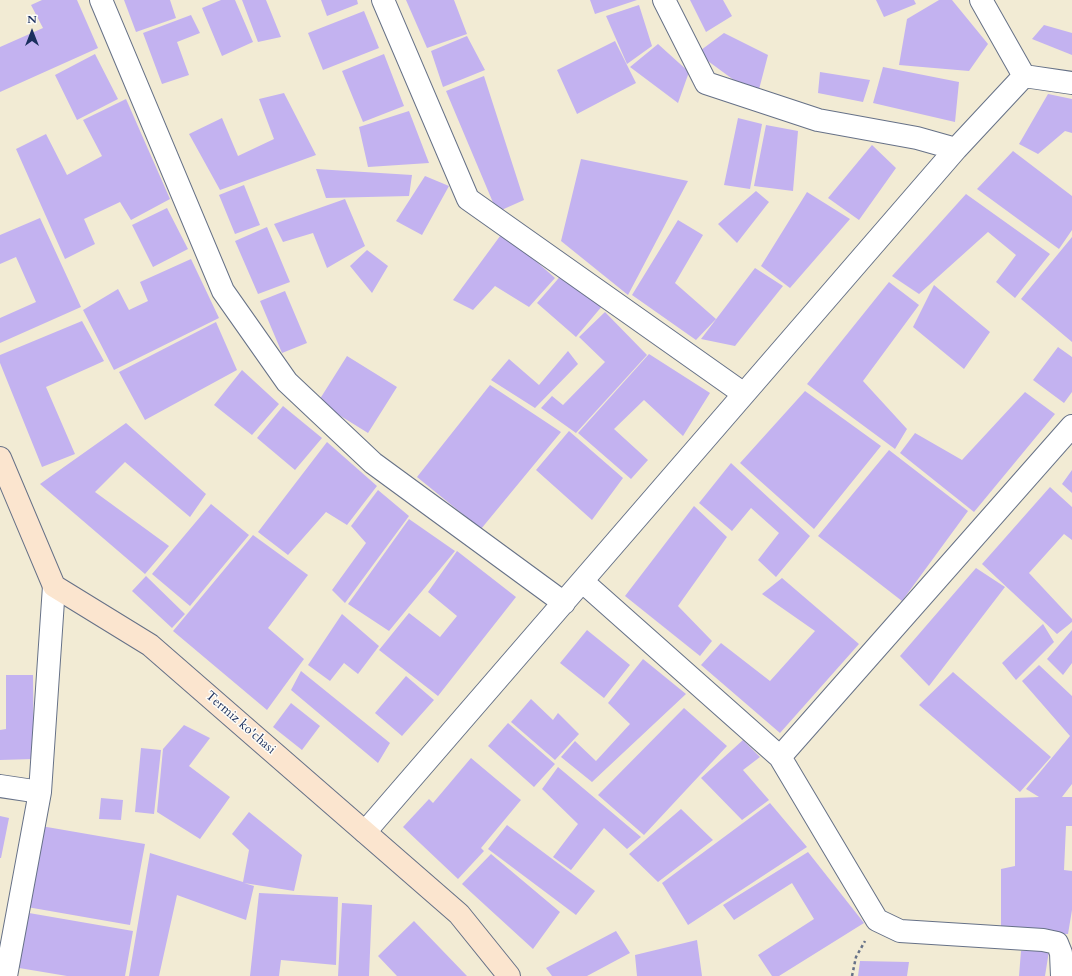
<!DOCTYPE html>
<style>
body{margin:0}
#map{position:relative;width:1072px;height:976px;overflow:hidden;background:#f2ebd4;font-family:Cardo,serif}
canvas{display:block}
.north{position:absolute;left:12px;top:12px;width:40px;height:40px;-webkit-text-stroke:3px #fdfcf7;paint-order:stroke;rotate:0deg;font-size:11px;font-weight:700;line-height:16px;text-align:center;color:#1b2f5e}
.north::after{content:'';display:block;margin:auto;width:14px;height:18px;background:#1b2f5e;clip-path:polygon(50% 0,100% 100%,50% 72%,0 100%)}
</style>
<div id="map">
<canvas width="1072" height="976"></canvas>
<div class="north">N</div>
</div>
<script>
const ctx = document.querySelector('canvas').getContext('2d');
ctx.lineJoin = 'round';
function fill(path, color) { ctx.fillStyle = color; ctx.fill(path, 'evenodd'); }
const shape = rows => new Path2D(rows.map(r => 'M' + r).join(''));
function stroke(path, color, width, dash) { ctx.strokeStyle = color; ctx.lineWidth = width; ctx.lineCap = dash ? 'butt' : 'round'; ctx.setLineDash(dash || []); ctx.stroke(path); }
function drawText(font, color, halo, rows, align = 'center') {
  ctx.font = font + ' Cardo,serif'; ctx.lineWidth = 3; ctx.setLineDash([]); ctx.textBaseline = 'middle'; ctx.strokeStyle = halo; ctx.fillStyle = color; for (const [text, x, y, turn = 0] of rows) {
    ctx.save(); ctx.translate(x, y); ctx.rotate((+turn || 0) * Math.PI / 180); ctx.textAlign = isNaN(turn) ? turn : align; if (halo) ctx.strokeText(text, 0, 0); ctx.fillText(text, 0, 0); ctx.restore();
  }
}
const building = shape([
 [42,0,77,0,98,48,0,92,0,47,43,28,31,5],
 [124,0,170,0,176,18,136,32],
 [221,0,235,0,253,42,222,56,202,8],
 [242,0,266,0,281,37,258,42],
 [321,0,357,0,358,4,327,16],
 [406,0,454,0,467,34,427,48],
 [590,0,637,0,595,14],
 [690,0,723,0,732,16,706,32],
 [876,0,914,0,916,4,884,17],
 [939,0,952,0,988,44,969,71,899,65,907,19],
 [639,5,652,46,627,64,606,16],
 [364,11,379,48,323,70,308,33],
 [191,15,200,33,177,42,189,75,162,84,143,33],
 [1044,25,1072,33,1072,55,1032,39],
 [724,33,768,55,757,97,697,53],
 [467,36,485,70,443,87,431,51],
 [615,41,636,83,577,114,557,70],
 [658,44,689,72,678,103,630,67],
 [95,54,118,99,77,120,55,75],
 [384,54,404,106,363,122,342,71],
 [883,67,959,82,955,122,873,103],
 [820,72,870,80,863,102,818,93],
 [484,76,524,200,497,212,446,91],
 [284,93,316,155,220,190,189,134,222,118,238,156,274,139,259,99],
 [1048,94,1072,99,1072,133,1065,131,1038,154,1019,144],
 [126,99,170,199,131,220,120,202,84,219,95,244,65,259,16,149,46,134,67,175,102,156,83,120],
 [409,111,429,163,368,167,359,127],
 [738,118,762,124,750,189,724,185],
 [766,125,798,131,793,191,754,186],
 [872,145,896,168,859,220,828,198],
 [1013,151,1072,196,1072,230,1059,249,977,189],
 [581,159,688,181,628,295,561,241],
 [316,169,412,175,409,196,326,198],
 [425,176,449,186,422,235,396,221],
 [244,185,260,225,235,234,219,195],
 [756,191,769,202,737,243,718,224],
 [807,192,850,219,790,288,761,266],
 [966,194,1050,254,1015,298,996,282,1016,255,988,232,919,294,892,276],
 [345,199,365,246,327,268,313,233,283,242,274,224],
 [167,208,188,249,153,267,132,225],
 [40,218,81,307,0,343,0,318,36,302,16,257,0,264,0,235],
 [678,220,703,235,675,283,716,319,696,340,632,295],
 [267,227,290,282,258,294,235,241],
 [503,232,555,278,529,307,495,286,473,310,453,300],
 [1072,237,1072,342,1021,299],
 [367,250,388,266,372,293,350,266],
 [191,259,219,318,114,370,83,310,118,289,129,310,148,301,140,282],
 [755,268,783,286,735,346,701,339],
 [564,272,603,305,576,337,537,303],
 [889,282,919,305,863,381,907,429,895,449,807,384],
 [934,285,990,332,964,369,913,327],
 [285,291,307,343,282,353,260,301],
 [605,312,647,355,576,433,541,408,552,396,563,405,605,362,579,337],
 [82,321,104,361,46,387,75,454,42,467,0,363,0,355],
 [216,322,237,370,145,420,119,372],
 [1058,347,1072,357,1072,392,1064,403,1033,380],
 [568,351,578,364,535,408,491,380,509,359,539,385],
 [649,354,710,393,683,436,644,400,614,429,648,460,631,479,578,433],
 [347,356,397,387,368,433,318,402],
 [242,370,279,404,252,435,214,405],
 [490,385,561,432,481,529,417,477],
 [805,391,881,446,814,529,740,463],
 [1025,392,1055,414,974,512,900,453,915,433,962,460],
 [283,406,322,438,295,470,257,438],
 [126,423,206,494,190,517,125,462,95,492,169,546,145,574,40,484],
 [569,431,623,478,592,520,536,470],
 [327,442,377,486,347,525,326,512,288,555,258,532],
 [889,450,968,511,902,601,818,536],
 [731,463,810,536,776,577,758,560,779,533,751,508,732,531,699,503],
 [1072,470,1072,493,1062,484],
 [1050,487,1072,507,1072,540,1064,534,1029,573,1072,619,1072,622,1057,634,982,564],
 [378,490,409,516,345,603,332,590,366,543,351,526],
 [211,504,249,535,190,606,152,574],
 [694,506,727,537,678,606,712,641,700,656,625,596],
 [409,519,455,551,389,631,348,604],
 [253,535,308,575,268,628,304,659,267,710,173,631],
 [457,551,516,597,438,696,379,650,409,613,440,637,457,616,428,592],
 [976,568,1005,587,929,686,900,656],
 [146,576,185,614,172,628,132,591],
 [782,578,859,644,780,733,701,665,721,643,770,681,815,631,762,594],
 [342,614,379,646,358,674,344,663,330,681,308,665],
 [1043,624,1054,642,1016,680,1002,663],
 [587,630,630,665,604,698,560,663],
 [1072,630,1072,663,1063,675,1047,659],
 [643,659,686,694,592,782,561,757,575,741,596,761,630,724,608,703],
 [1039,665,1072,696,1072,784,1062,797,1072,797,1072,826,1066,826,1064,870,1072,871,1072,910,1068,934,1001,935,1001,869,1015,866,1015,798,1039,797,1026,789,1070,736,1022,681],
 [301,671,390,743,378,763,291,690],
 [953,672,1051,757,1020,792,919,705],
 [6,675,33,675,34,759,0,760,0,730,6,729],
 [406,676,434,700,402,736,375,713],
 [531,699,553,720,558,713,579,734,555,760,511,722],
 [291,703,320,726,302,750,273,727],
 [684,708,727,746,644,835,598,795],
 [508,723,555,764,534,787,488,746],
 [184,725,210,738,189,766,230,797,200,839,157,812,163,749],
 [743,740,760,757,743,770,769,800,742,820,701,778],
 [141,748,161,750,154,814,135,812],
 [471,758,521,800,481,848,484,851,458,879,403,827,429,799,433,803],
 [558,767,641,837,627,849,604,828,571,870,553,857,578,824,542,789],
 [101,798,123,800,121,820,99,819],
 [770,803,807,847,688,925,662,883],
 [681,809,713,840,658,882,629,854],
 [249,812,302,855,294,891,244,883,254,886,246,920,177,895,159,976,129,976,150,853,243,882,249,850,232,834],
 [0,816,9,818,1,858,0,858],
 [507,825,595,891,576,915,488,849],
 [41,826,145,844,130,925,27,907],
 [808,852,864,923,779,976,772,976,758,955,814,919,792,883,734,920,723,905],
 [491,854,560,912,533,949,462,884],
 [259,893,338,897,336,965,281,960,279,976,250,976],
 [342,903,372,905,369,976,338,976],
 [29,913,133,931,125,976,67,976,19,968],
 [414,921,467,976,397,976,378,956],
 [616,931,630,953,587,976,552,976,546,968],
 [697,940,702,976,637,976,635,955],
 [1021,951,1049,951,1045,976,1019,976],
 [860,961,909,962,907,976,858,976]
]);
const path = shape([
 [852,976,856,957,865,941]
]);
const street = shape([
 [101,0,223,291,287,382,373,463,564,603],
 [383,0,468,199,744,394],
 [664,0,706,83,818,120,917,138,956,149],
 [981,0,1024,76,1072,83],
 [583,582,780,757,877,920,900,931,1043,940,1057,943,1061,953,1062,976],
 [780,757,1072,426],
 [0,786,40,792,54,586],
 [365,832,956,149,1024,76],
 [6,976,40,792]
]);
const secondary = shape([
 [0,458,54,586,150,645,459,914,509,976]
]);
const streetNames = [
 ["Termiz ko'chasi",240,723,41]
];
fill(building, '#c3b2f0');
stroke(street, '#667187', 24);
stroke(secondary, '#667187', 24);
stroke(path, '#667187', 2.5, [3, 3]);
stroke(street, '#fff', 22);
stroke(secondary, '#fbe5cf', 22);
drawText('13px', '#1b2f5e', '#fdfcf7', streetNames);
</script>
